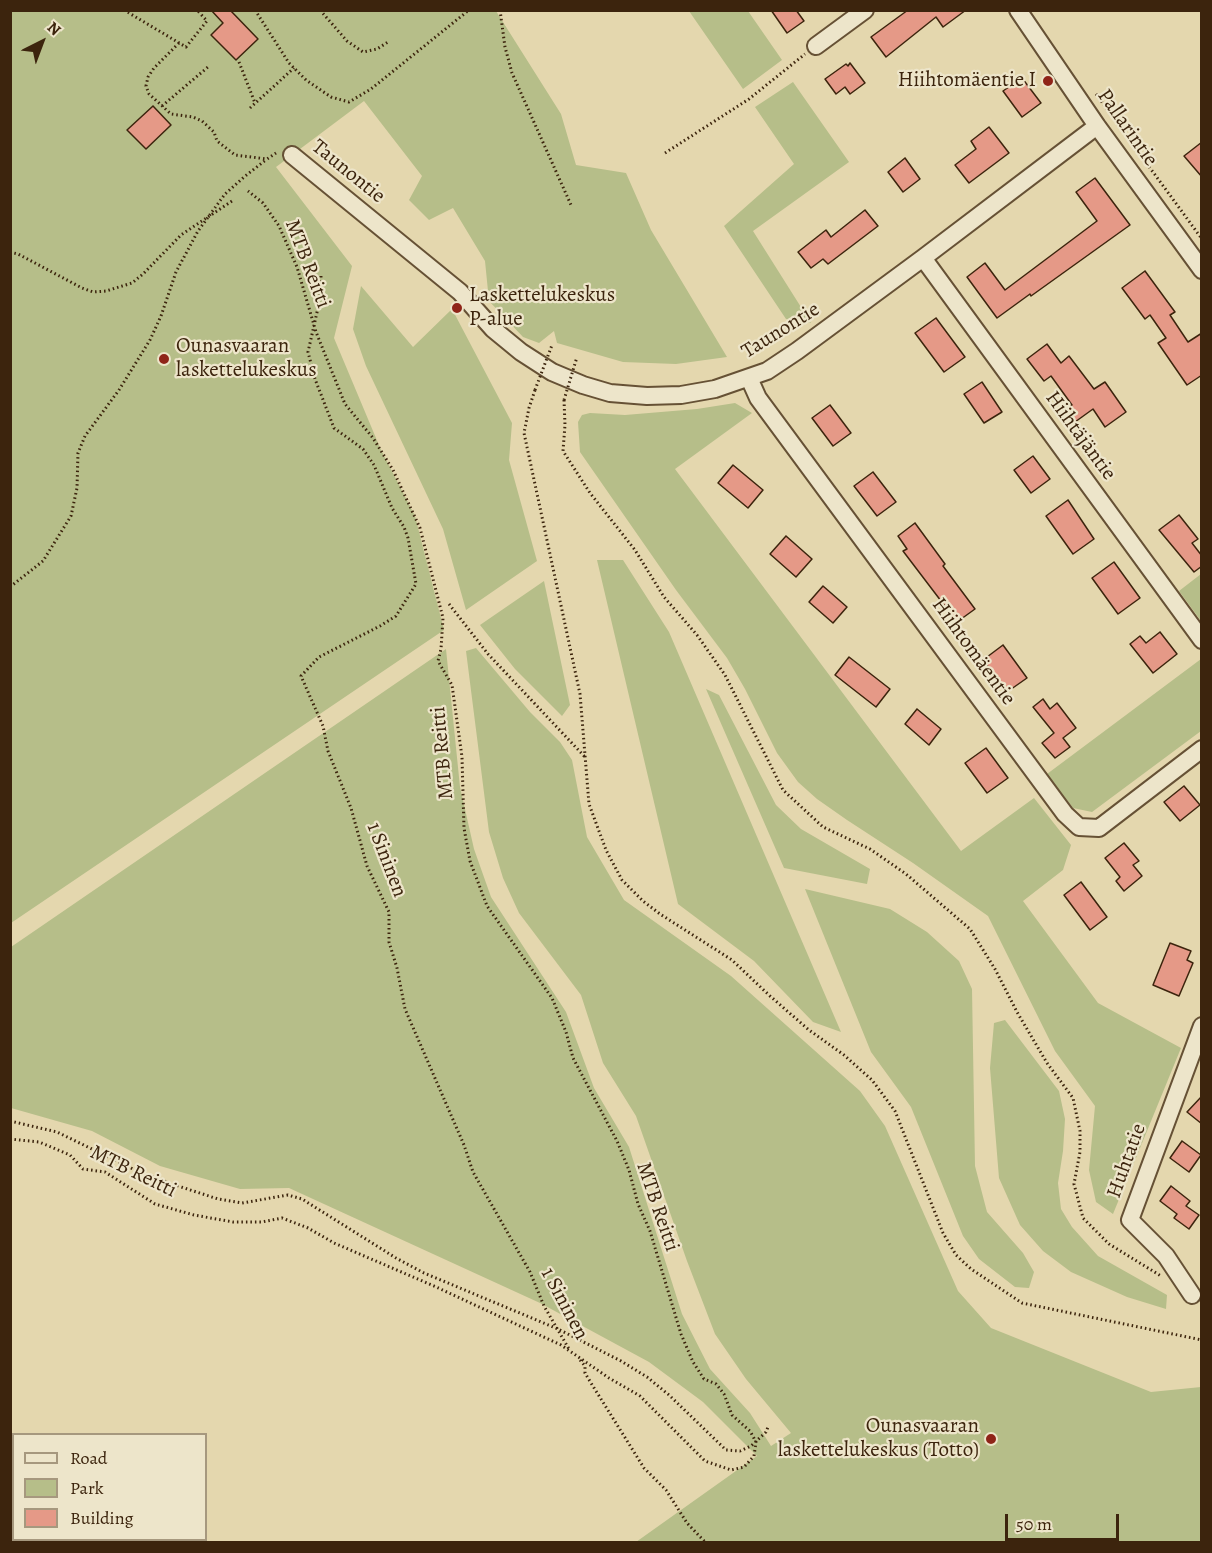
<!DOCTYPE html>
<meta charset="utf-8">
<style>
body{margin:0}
#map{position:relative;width:1212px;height:1553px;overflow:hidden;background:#e4d7ae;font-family:Alegreya,serif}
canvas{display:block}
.frame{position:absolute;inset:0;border:12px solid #3c240d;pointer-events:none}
.legend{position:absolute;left:12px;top:1433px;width:195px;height:108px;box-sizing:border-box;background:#ede5ca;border:2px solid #a6987e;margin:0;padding:8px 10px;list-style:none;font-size:18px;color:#3c240d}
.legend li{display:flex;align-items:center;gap:12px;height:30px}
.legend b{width:30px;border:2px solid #a6987e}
.north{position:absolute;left:12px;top:12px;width:60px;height:60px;-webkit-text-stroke:4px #ede5ca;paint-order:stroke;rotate:42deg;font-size:16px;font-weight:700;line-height:24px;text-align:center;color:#3c240d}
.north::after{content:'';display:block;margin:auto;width:21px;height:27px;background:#3c240d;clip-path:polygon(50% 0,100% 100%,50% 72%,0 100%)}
.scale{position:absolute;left:1005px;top:1514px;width:114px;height:27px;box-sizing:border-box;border:3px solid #3c240d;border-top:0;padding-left:8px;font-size:18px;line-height:21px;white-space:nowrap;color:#3c240d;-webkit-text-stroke:4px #ede5ca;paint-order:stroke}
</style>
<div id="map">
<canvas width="1212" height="1553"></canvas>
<div class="frame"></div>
<ul class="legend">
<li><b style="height:8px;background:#ede5ca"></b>Road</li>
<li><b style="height:16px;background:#b6be89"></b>Park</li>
<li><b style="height:16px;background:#e59987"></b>Building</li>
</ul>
<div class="north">N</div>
<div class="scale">50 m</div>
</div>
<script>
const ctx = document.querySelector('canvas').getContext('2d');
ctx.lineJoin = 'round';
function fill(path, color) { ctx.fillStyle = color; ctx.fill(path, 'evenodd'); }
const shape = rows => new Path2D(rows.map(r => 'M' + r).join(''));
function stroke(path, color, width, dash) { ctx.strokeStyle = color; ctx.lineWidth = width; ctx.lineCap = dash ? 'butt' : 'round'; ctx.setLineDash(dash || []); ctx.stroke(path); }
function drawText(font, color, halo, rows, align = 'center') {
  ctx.font = font + ' Alegreya,serif'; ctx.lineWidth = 4.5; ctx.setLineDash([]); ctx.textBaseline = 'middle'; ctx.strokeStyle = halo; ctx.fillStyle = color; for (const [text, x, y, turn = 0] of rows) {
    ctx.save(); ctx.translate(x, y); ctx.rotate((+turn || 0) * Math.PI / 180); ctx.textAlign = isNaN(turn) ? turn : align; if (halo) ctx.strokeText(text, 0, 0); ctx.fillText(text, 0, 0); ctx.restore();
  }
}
const green = shape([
 [11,11,496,11,561,114,576,165,626,173,651,230,727,357,676,364,623,362,557,343,554,331,539,343,523,337,489,301,485,261,453,208,429,220,409,200,422,176,364,101,276,167,352,266,334,338,381,450,415,516,444,630,11,923],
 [689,11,748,11,782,60,743,89],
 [793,82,849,162,753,231,811,323,786,319,724,226,794,164,755,107],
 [361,286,413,347,452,309,512,423,509,460,537,561,466,610,443,529,366,366,353,329],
 [735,403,752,413,675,469,961,851,1034,798,1071,845,1063,870,1023,901,1098,1003,1181,1048,1113,1214,1096,1202,1089,1170,1095,1106,1055,1051,988,916,913,863,847,820,817,799,798,782,777,753,745,689,727,658,676,590,580,452,578,422,582,415,590,413,625,415,697,409],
 [597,560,623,560,669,632,841,1032,813,1022,754,961,678,904],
 [1201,574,1201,621,1179,591],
 [544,581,570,705,562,716,515,669,480,625],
 [476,648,530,712,560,742,572,760,587,837,624,900,731,976,860,1091,885,1126,958,1291,991,1328,1151,1392,1201,1387,1201,1542,636,1542,757,1456,703,1402,649,1362,540,1303,289,1188,240,1189,160,1166,92,1131,11,1108,11,947,446,649,460,787,474,849,491,897,566,1012,594,1088,629,1147,682,1314,710,1369,750,1413,771,1446,791,1433,746,1379,715,1334,687,1261,636,1116,603,1063,581,995,519,913,503,878,489,832,466,651],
 [1201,659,1201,731,1092,812,1073,808,1047,774],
 [706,689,719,695,776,805,801,829,870,869,867,884,784,868],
 [805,889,890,909,927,932,959,961,972,989,975,1166,987,1212,1023,1253,1034,1272,1029,1288,1015,1287,979,1259,963,1236,911,1107,871,1052],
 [1005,1020,1059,1091,1065,1119,1063,1151,1058,1183,1061,1209,1072,1227,1098,1256,1167,1295,1166,1309,1127,1297,1071,1272,1043,1251,1020,1225,999,1178,990,1068,994,1023]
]);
const building = shape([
 [211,10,230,10,258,39,236,60,211,35,223,23,211,10],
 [771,10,796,10,804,21,787,33,771,10],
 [908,10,966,10,943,27,936,17,886,57,871,37,908,10],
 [850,63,865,83,850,94,845,87,836,94,825,79,846,64,848,66,850,63],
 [1022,78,1041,103,1022,117,1003,91,1022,78],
 [153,106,171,125,146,149,127,130,153,106],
 [989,127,1009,153,969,183,955,165,976,149,971,141,989,127],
 [1202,142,1202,177,1184,156,1202,142],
 [905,158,920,179,903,192,888,172,905,158],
 [1095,178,1130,225,1031,296,1030,294,997,318,967,277,985,263,1005,290,1097,221,1076,192,1095,178],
 [865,210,878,226,828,264,823,259,811,268,798,252,826,230,831,237,865,210],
 [1145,271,1175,312,1170,315,1188,342,1202,333,1202,375,1187,385,1158,343,1166,338,1150,315,1145,319,1122,288,1145,271],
 [936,318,965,357,944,372,915,333,936,318],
 [1047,344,1061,363,1069,356,1094,389,1105,382,1126,412,1105,427,1093,409,1075,422,1066,409,1072,405,1051,376,1044,381,1027,359,1047,344],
 [982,382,1002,412,984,423,964,394,982,382],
 [830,405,851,433,833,446,812,418,830,405],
 [1033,456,1050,479,1031,493,1014,470,1033,456],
 [733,465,763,490,748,508,718,483,733,465],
 [873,472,896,502,877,516,854,486,873,472],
 [1068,500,1094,539,1073,554,1046,516,1068,500],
 [1179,515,1198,539,1192,543,1202,556,1202,566,1194,572,1159,530,1179,515],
 [915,523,945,564,943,566,975,609,957,622,903,551,907,549,898,536,915,523],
 [786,536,812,559,796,577,770,554,786,536],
 [1114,562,1140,598,1118,614,1092,578,1114,562],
 [823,586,847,607,833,623,809,602,823,586],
 [1160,632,1177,654,1153,673,1130,644,1140,636,1146,643,1160,632],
 [1003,645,1027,678,1007,692,983,660,1003,645],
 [849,657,890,689,876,707,835,675,849,657],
 [1043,699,1050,709,1057,703,1076,728,1063,738,1070,747,1055,758,1042,743,1054,733,1033,707,1043,699],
 [917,709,941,729,929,745,905,724,917,709],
 [986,748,1008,778,987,793,965,763,986,748],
 [1184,786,1200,805,1180,821,1164,802,1184,786],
 [1124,843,1139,861,1133,865,1142,876,1124,891,1116,881,1120,877,1105,858,1124,843],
 [1081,882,1107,917,1090,930,1064,895,1081,882],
 [1170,943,1191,951,1187,960,1193,963,1179,996,1153,985,1170,943],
 [1202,1096,1202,1124,1187,1112,1202,1096],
 [1182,1141,1201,1155,1189,1172,1170,1158,1182,1141],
 [1171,1186,1190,1201,1186,1206,1199,1215,1189,1229,1174,1218,1177,1214,1160,1201,1171,1186]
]);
const path = shape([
 [124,10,186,47,207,21,197,10],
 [255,10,289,63,306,80,331,97,349,102,371,89,469,10],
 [320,10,347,41,363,52,377,49,388,42],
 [500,10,505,47,512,73,571,205],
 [179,43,154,68,148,77,146,86,149,94,171,114,193,117,202,121,214,132,217,141,235,155,267,159,276,153],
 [239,62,255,103],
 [1096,94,1202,239],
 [162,106,208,67],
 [250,108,294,68],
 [665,153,749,99,805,54],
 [10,252,18,254,82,288,93,292,106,291,132,283,143,274,181,235,232,201],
 [321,276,320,299,308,352,315,379,334,428,363,449,374,465,392,508,404,527,408,538,416,584,396,616,380,626,319,657,301,676,323,726,328,751,351,808,367,866,389,912,389,942,397,968,405,1009,464,1145,473,1172,530,1272,544,1306,569,1349],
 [535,390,529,408,524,433,580,694,589,804,606,850,622,880,643,901,660,914,732,960,770,996,809,1030,844,1055,872,1080,895,1111,943,1233,956,1255,971,1269,1022,1303,1202,1340],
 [564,400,565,425,563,451,590,493,635,550,664,597,697,635,725,675,783,790,823,827,870,849,906,874,970,929,995,969,1017,1012,1047,1063,1073,1098,1080,1131,1080,1152,1074,1184,1083,1218,1109,1244,1161,1276],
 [10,587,43,561,71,516,77,488,78,453,85,436,119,390,150,340,161,316,176,272,198,231,225,194,244,177,267,159],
 [449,604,488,654,585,757],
 [10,1121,57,1132,133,1169,169,1183,218,1199,242,1203,288,1195,302,1199,396,1258,424,1273,558,1329,621,1361,647,1377,669,1395,726,1450,740,1451,751,1446,766,1432,768,1427],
 [10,1139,39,1142,70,1155,83,1169,105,1172,155,1204,194,1215,233,1222,262,1222,282,1218,308,1228,334,1243,434,1286,561,1345,609,1378,640,1396,705,1461,731,1470,744,1467,754,1456,756,1442,750,1431,732,1415,724,1394,716,1384,704,1379,693,1362,681,1334,650,1231,638,1204,629,1170,617,1141,573,1058,566,1032,552,998,487,906,470,861,464,828,462,757,452,685,438,661,441,649,443,618,420,528,393,470,373,438,345,404,316,332,297,267,279,226,263,203,248,191],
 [580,1360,585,1366,585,1373,591,1383,644,1468,666,1490,687,1523,705,1542]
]);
const minor = shape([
 [1018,10,1097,126,1202,270],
 [816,46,865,10],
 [292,155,460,292,493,329,521,352,552,372,583,385,610,393,647,396,681,395,715,389,767,371,797,351,923,258,1097,126],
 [923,258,1202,640],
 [749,378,758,398,1065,814,1079,827,1099,828,1202,749],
 [1192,1295,1166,1256,1130,1220,1202,1026]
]);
const pathBridge = shape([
 [535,390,552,345],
 [564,400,577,357]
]);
const markers = [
 [1048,81,6,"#8f2418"],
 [457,308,6,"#8f2418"],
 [164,359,6,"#8f2418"],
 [991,1439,6,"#8f2418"]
];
const poiNames = [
 ["Hiihtomäentie I",1036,81],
 ["Laskettelukeskus",469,296,"left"],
 ["P-alue",469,320,"left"],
 ["Ounasvaaran",176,347,"left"],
 ["laskettelukeskus",176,371,"left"],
 ["Ounasvaaran",979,1427],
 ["laskettelukeskus (Totto)",979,1451]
];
const streetNames = [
 ["Pallarintie",1127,128,55],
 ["Taunontie",348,172,39],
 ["MTB Reitti",307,264,69],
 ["Taunontie",781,331,-32],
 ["Hiihtäjäntie",1080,436,54],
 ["Hiihtomäentie",973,652,54],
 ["MTB Reitti",443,753,-95],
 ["1 Sininen",386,860,69],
 ["Huhtatie",1127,1161,-70],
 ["MTB Reitti",133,1172,26],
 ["MTB Reitti",657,1207,71],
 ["1 Sininen",564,1304,62]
];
fill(green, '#b6be89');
fill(building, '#e59987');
stroke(building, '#3c240d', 1.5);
stroke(minor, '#665135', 20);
stroke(path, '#3c240d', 3, [1.5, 3]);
stroke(minor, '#ede5ca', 16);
stroke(pathBridge, '#3c240d', 3, [1.5, 3]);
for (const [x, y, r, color] of markers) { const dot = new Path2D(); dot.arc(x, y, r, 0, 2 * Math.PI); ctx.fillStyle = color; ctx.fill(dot); stroke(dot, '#ede5ca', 2); }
drawText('21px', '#3c240d', '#ede5ca', poiNames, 'right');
drawText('21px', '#3c240d', '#ede5ca', streetNames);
</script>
